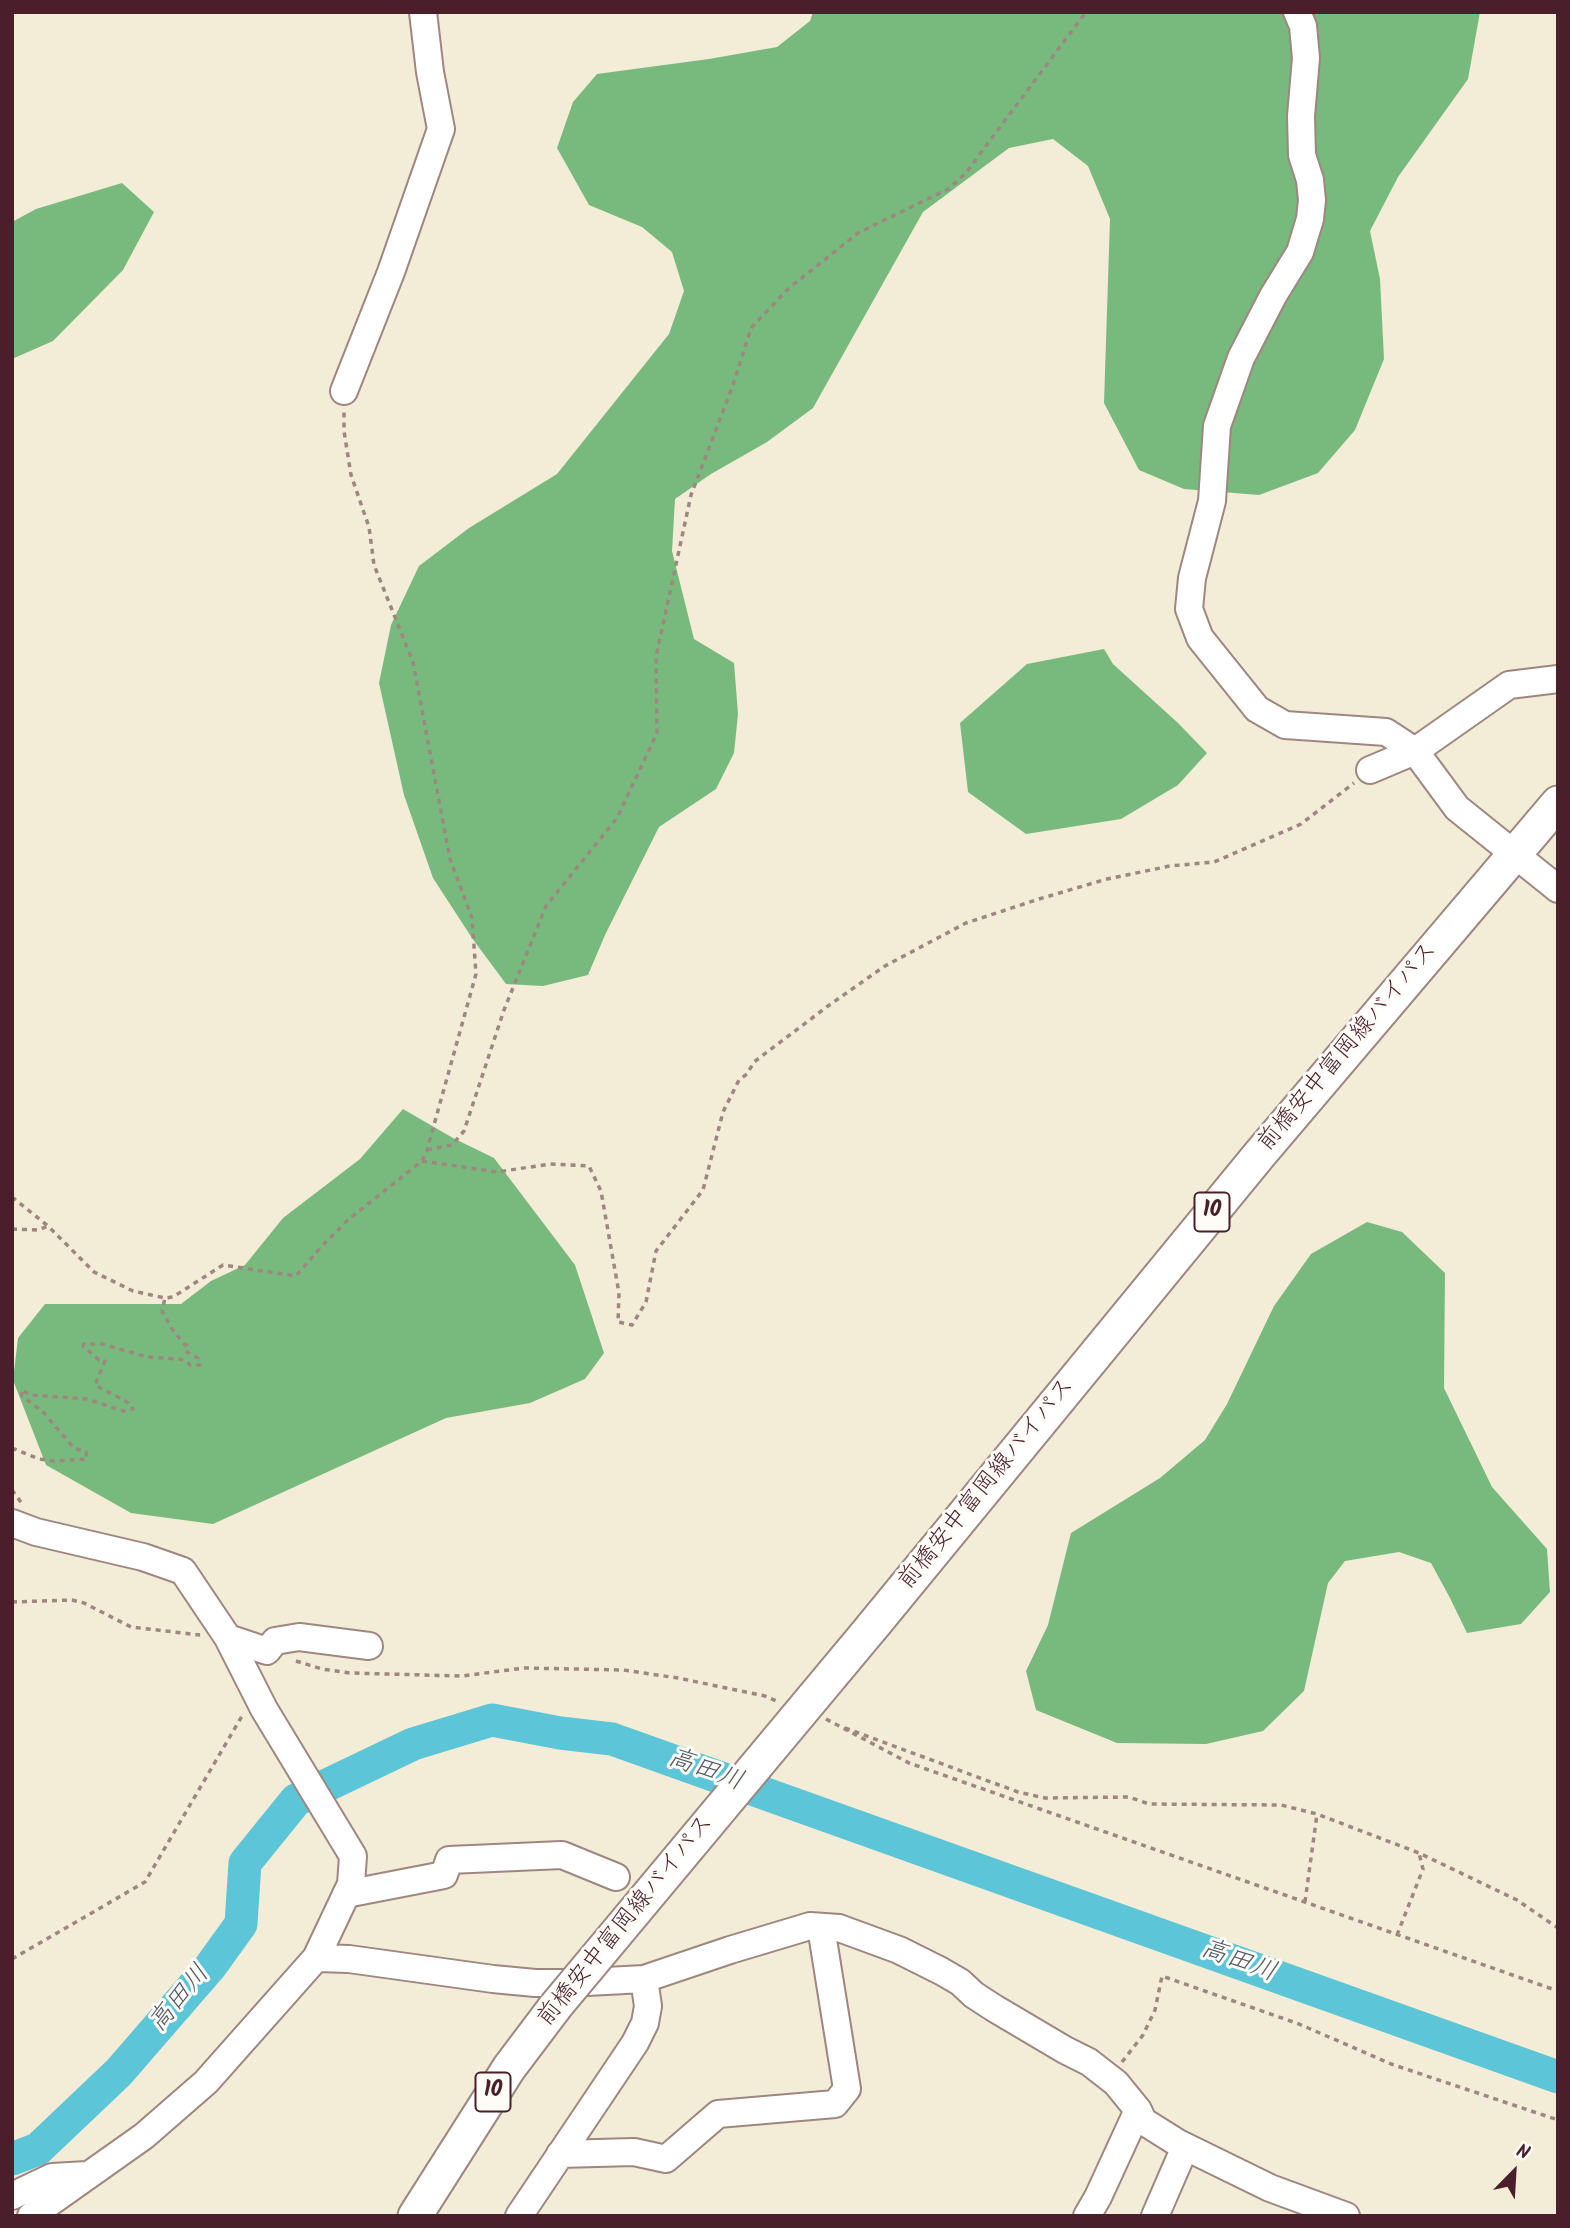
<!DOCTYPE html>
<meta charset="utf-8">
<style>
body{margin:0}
#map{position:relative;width:1570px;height:2228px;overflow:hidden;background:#f3ecd7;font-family:Kalam,sans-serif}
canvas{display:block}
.frame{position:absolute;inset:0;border:14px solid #4a1f2b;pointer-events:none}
.north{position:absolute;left:1479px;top:2137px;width:70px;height:70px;-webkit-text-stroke:5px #fdfcf7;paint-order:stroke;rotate:24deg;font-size:19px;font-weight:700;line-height:28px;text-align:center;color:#4a1f2b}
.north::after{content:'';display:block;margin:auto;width:24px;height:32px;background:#4a1f2b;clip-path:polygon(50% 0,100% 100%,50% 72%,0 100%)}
</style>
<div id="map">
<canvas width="1570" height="2228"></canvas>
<div class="frame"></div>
<div class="north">N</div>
</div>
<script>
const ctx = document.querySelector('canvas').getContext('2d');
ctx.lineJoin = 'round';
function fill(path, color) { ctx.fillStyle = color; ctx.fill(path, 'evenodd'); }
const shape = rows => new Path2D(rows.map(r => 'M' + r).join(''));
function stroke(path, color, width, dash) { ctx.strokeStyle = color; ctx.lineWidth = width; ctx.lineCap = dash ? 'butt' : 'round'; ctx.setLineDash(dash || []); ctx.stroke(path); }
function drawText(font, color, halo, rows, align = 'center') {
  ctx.font = font + ' Kalam,"Klee One",sans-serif'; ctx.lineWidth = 6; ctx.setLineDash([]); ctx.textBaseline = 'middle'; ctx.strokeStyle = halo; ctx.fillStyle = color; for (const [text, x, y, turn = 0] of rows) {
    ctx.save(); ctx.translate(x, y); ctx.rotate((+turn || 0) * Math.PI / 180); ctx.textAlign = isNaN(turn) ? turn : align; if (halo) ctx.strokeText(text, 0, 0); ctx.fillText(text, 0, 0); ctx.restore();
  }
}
const forest = shape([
 [813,12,1480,12,1468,79,1398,177,1370,231,1380,279,1384,359,1355,430,1318,473,1259,495,1184,489,1139,470,1104,403,1110,219,1088,166,1053,139,1009,148,923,212,813,408,767,442,711,474,675,499,672,551,694,639,734,663,738,714,734,753,716,789,659,827,605,935,588,975,543,986,506,984,472,938,433,878,404,795,379,683,391,625,419,566,469,528,557,474,669,334,684,291,672,252,642,227,589,205,557,148,573,102,597,74,709,59,777,47,810,21],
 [122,183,154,212,123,270,53,341,12,359,12,222,36,209],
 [1104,649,1113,664,1178,723,1207,753,1178,785,1121,819,1026,834,968,792,960,723,1027,664],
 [403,1109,453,1138,494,1158,575,1265,604,1353,585,1379,530,1403,446,1418,213,1524,131,1513,46,1465,13,1380,18,1338,45,1304,181,1304,211,1281,245,1265,283,1218,360,1159],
 [1367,1222,1402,1232,1445,1273,1444,1388,1492,1487,1547,1549,1550,1592,1521,1624,1467,1633,1450,1598,1431,1563,1399,1552,1345,1561,1328,1583,1304,1691,1263,1731,1206,1744,1117,1743,1036,1710,1026,1671,1048,1625,1071,1533,1160,1478,1205,1440,1227,1404,1274,1306,1311,1254]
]);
const river = shape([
 [12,2159,38,2149,119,2072,210,1967,241,1924,245,1863,296,1800,413,1744,492,1720,560,1733,612,1739,1558,2077]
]);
const path = shape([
 [427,1150,452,1145,464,1131,504,1010,546,906,617,818,657,733,656,657,691,495,733,385,751,328,788,289,858,233,948,189,965,174,1086,12],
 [422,1161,497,1172,550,1164,589,1166,601,1191,619,1293,618,1322,632,1325,646,1302,656,1251,703,1190,723,1112,739,1080,747,1074,754,1062,828,1006,885,966,966,923,1039,899,1107,879,1170,866,1214,862,1301,824,1354,783],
 [12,1197,48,1226,94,1272,133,1291,165,1298,173,1297,223,1265,296,1276,321,1247,349,1219,422,1161,427,1150,476,974,472,918,450,859,413,662,374,565,369,527,351,475,344,431,344,411],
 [12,1229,38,1230,48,1226],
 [12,1448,39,1459,54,1461,87,1459,86,1452,74,1448,43,1412,22,1396,21,1390,31,1395,87,1399,123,1411,133,1409,130,1404,122,1399,95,1385,105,1361,99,1360,83,1346,84,1344,102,1344,147,1357,179,1359,186,1361,190,1365,200,1365,198,1358,187,1352,187,1345,185,1345,172,1329,162,1311,165,1298],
 [12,1490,23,1505],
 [12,1602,72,1600,84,1603,131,1627,200,1635],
 [296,1661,322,1669,350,1673,462,1676,524,1668,623,1670,678,1678,765,1696,779,1702],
 [826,1719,909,1763,1558,1991],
 [845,1728,1018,1792,1045,1798,1129,1797,1149,1804,1281,1805,1317,1814,1419,1853,1517,1900,1558,1928],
 [1305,1902,1317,1814],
 [1397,1935,1423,1869,1419,1853],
 [12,1959,145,1882,242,1716],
 [1122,2062,1143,2035,1155,2010,1162,1976,1299,2024,1391,2064,1558,2120]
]);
const minor = shape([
 [1297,12,1303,26,1306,58,1301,116,1302,155,1310,180,1312,200,1310,219,1300,252,1273,296,1241,358,1217,426,1212,501,1192,578,1189,609,1200,638,1257,709,1285,725,1386,732,1415,751,1457,808,1558,889],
 [344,391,391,272,441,129,430,72,423,12],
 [1370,770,1415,751,1509,685,1558,679],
 [12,1523,36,1532,143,1557,183,1571,228,1638,264,1709,353,1856,351,1884,316,1958,206,2082,144,2136,31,2216],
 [228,1638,267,1651,275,1641,299,1637,369,1646],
 [346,1894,444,1875,449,1860,562,1855,616,1877],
 [316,1958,349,1959,493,1979,535,1983,568,1983,644,1979,730,1950,810,1926,839,1928,899,1950,941,1971,960,1982,974,1995,994,2008,1065,2050,1089,2062,1116,2083,1138,2110,1143,2121,1178,2143,1270,2188,1346,2216],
 [560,2154,634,2152,666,2159,718,2114,835,2104,847,2089,821,1927],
 [12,2196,52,2177,87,2175],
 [519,2216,635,2043,645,2023,648,2006,644,1979],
 [1087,2216,1098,2197,1138,2110],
 [1155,2216,1185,2147]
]);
const major = shape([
 [872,1627,1260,1154,1558,803],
 [415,2216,509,2068,555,2007]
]);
const majorBridge = shape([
 [555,2007,872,1627]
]);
const shields = [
 [1212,1212,35],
 [493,2092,35]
];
const shieldNames = [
 ["10",1212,1212],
 ["10",493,2092]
];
const streetNames = [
 ["前橋安中富岡線バイパス",1349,1048,-50],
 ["前橋安中富岡線バイパス",988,1485,-51],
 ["前橋安中富岡線バイパス",627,1922,-51]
];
const waterNames = [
 ["高田川",705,1772,20],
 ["高田川",1238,1963,20],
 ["高田川",181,2000,-50]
];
fill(forest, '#78ba7d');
stroke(river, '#5cc5d8', 33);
stroke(minor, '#9e8681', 30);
stroke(major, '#9e8681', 37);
stroke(path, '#9e8681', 3.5, [5, 5]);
stroke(minor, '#fff', 26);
stroke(major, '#fff', 33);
stroke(majorBridge, '#9e8681', 37, []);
stroke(majorBridge, '#fff', 33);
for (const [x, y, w] of shields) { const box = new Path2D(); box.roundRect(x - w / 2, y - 19.5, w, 39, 5); ctx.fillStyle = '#fdfcf7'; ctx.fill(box); stroke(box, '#4a1f2b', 2); }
drawText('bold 23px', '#4a1f2b', null, shieldNames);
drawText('24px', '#4a1f2b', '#fdfcf7', streetNames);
drawText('italic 26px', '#505968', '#fdfcf7', waterNames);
</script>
